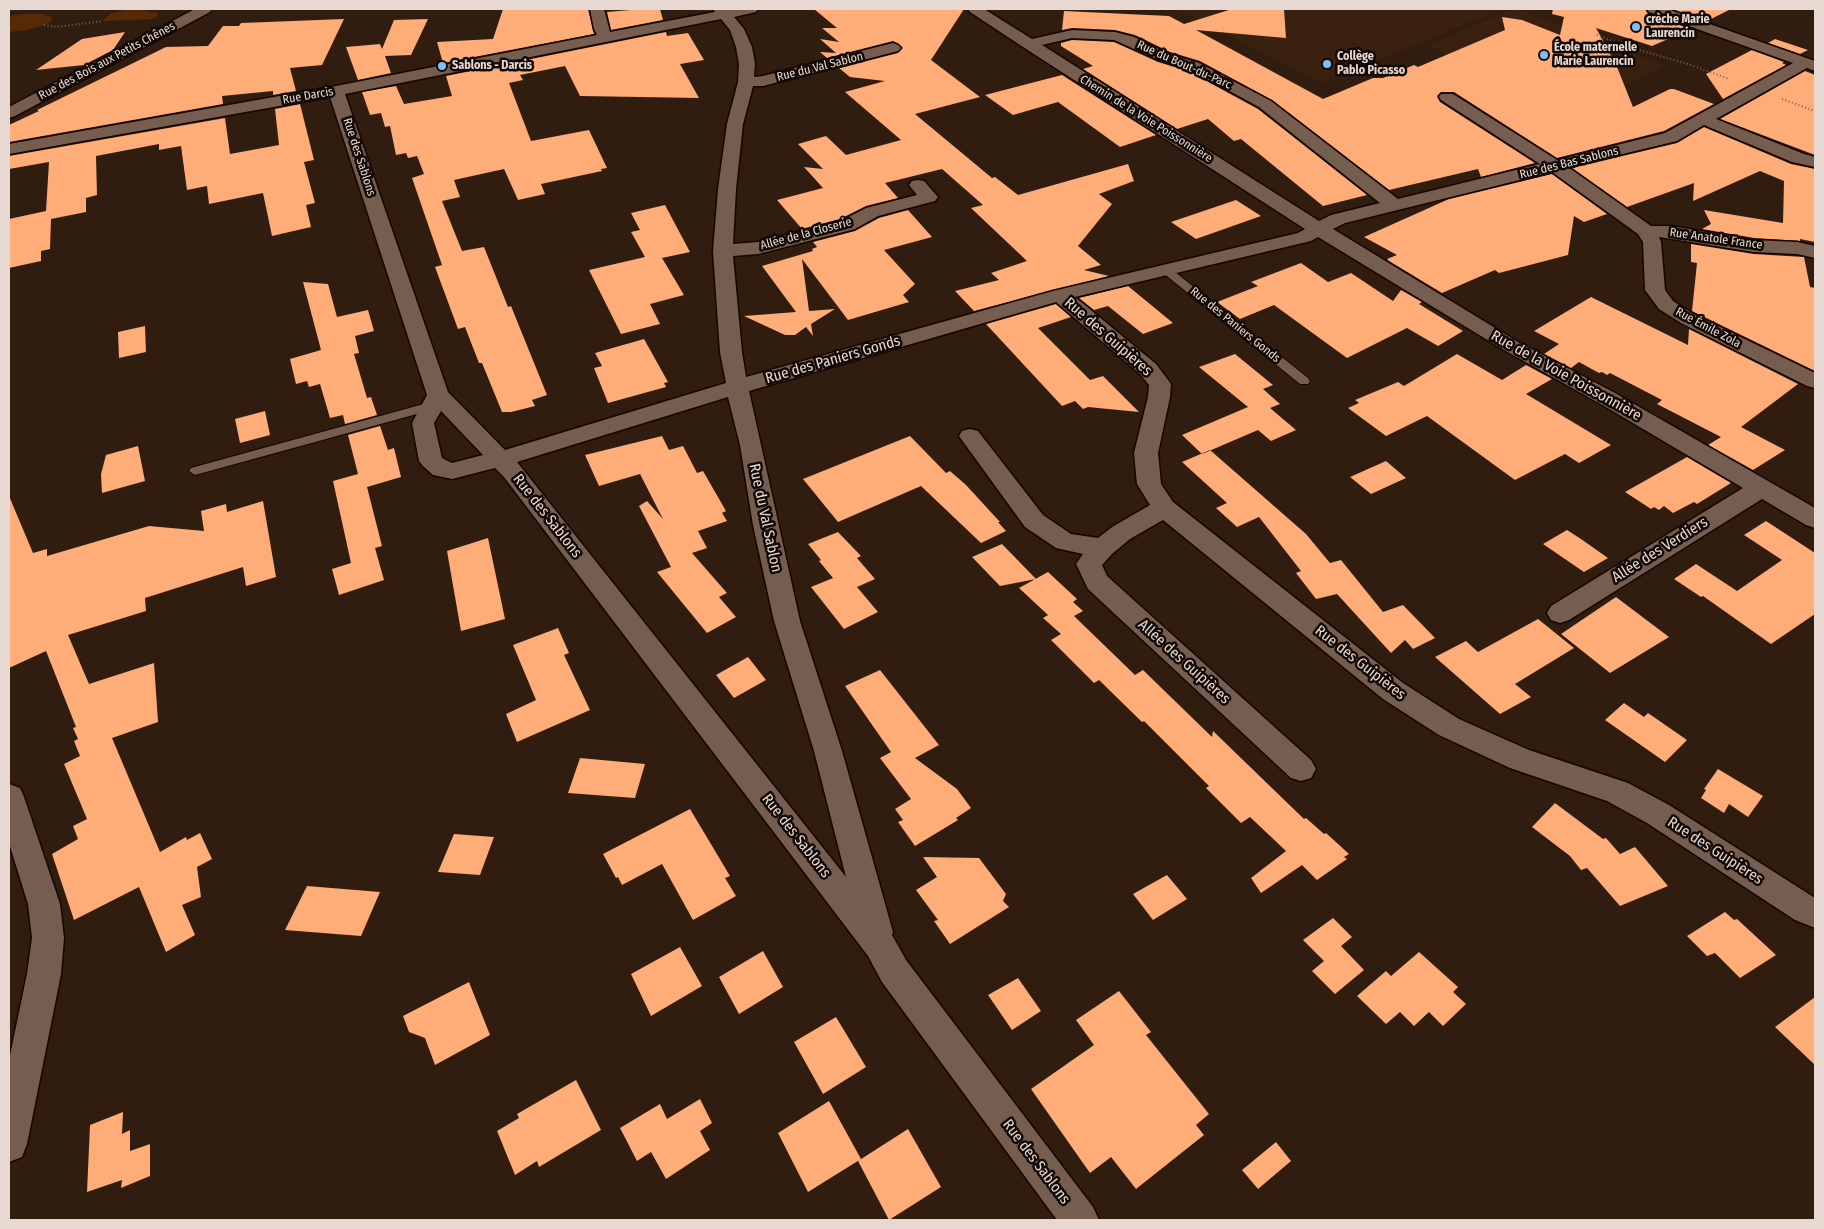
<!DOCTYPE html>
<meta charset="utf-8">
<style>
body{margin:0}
#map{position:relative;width:1824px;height:1229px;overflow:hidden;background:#301d10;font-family:"Fira Sans Condensed",sans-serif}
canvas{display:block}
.frame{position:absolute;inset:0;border:10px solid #e7d9d1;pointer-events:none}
</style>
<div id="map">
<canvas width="1824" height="1229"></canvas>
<div class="frame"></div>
</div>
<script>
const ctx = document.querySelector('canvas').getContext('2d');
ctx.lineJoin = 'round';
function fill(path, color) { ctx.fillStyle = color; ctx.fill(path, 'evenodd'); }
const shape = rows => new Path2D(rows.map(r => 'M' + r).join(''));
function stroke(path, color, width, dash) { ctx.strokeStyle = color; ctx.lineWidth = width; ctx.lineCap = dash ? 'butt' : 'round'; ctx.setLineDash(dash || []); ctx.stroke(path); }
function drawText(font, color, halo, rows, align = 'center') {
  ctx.font = font + ' "Fira Sans Condensed",sans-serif'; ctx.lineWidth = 5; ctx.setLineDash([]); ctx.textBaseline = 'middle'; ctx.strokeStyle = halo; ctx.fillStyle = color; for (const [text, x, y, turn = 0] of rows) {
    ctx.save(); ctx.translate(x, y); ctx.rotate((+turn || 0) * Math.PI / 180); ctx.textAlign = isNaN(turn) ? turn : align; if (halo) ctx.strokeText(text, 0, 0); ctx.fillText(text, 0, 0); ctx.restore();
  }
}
const built = shape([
 [1177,9,1503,9,1322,83],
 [1513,9,1518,9,1665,65,1579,110,1427,45]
]);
const green = shape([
 [132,9,158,13,158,16,152,19,103,21,111,13],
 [22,14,42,14,51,17,52,21,44,25,27,30,9,32,9,16]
]);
const building = shape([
 [503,9,588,9,594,34,443,63,437,42,493,39],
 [642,9,660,9,663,20,611,30,607,12],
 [814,9,964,9,931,60,980,97,915,114,992,178,995,177,1018,195,1128,164,1134,181,1099,194,1112,204,1078,246,1101,265,1084,270,1109,276,974,311,955,291,999,280,991,273,1027,261,971,208,983,205,942,169,885,183,898,198,866,206,840,219,802,229,777,200,823,188,804,167,823,169,798,144,826,136,846,155,901,140,845,92,885,81,850,77,839,68,898,53,902,47,893,41,827,58,820,52,836,53,820,39,839,42,822,28,837,28],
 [1232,9,1284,9,1286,38,1196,30,1323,99,1373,78,1383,78,1414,65,1418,67,1505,30,1502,17,1522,20,1560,35,1564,17,1552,14,1553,9,1645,9,1648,14,1691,29,1652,46,1596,28,1617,67,1633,107,1670,89,1674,89,1714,104,1664,131,1557,158,1454,92,1441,92,1437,96,1440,102,1535,163,1481,177,1478,169,1389,190,1272,100,1200,61,1170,52,1135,35,1115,30,1072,28,1062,30,1064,11,1169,16,1184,24],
 [1672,9,1731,9,1707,21],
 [344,19,322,65,290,68,296,91,273,95,273,91,222,96,223,104,9,142,9,125,39,111,37,110,166,47,208,46,223,26,239,26,241,23],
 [428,19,411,55,385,56,391,73,358,80,346,47,380,44,382,49,394,20],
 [125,32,113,50,84,65,36,70,82,39],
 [666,32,667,36,688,33,704,60,680,64,699,98,580,96,565,66,520,75,523,80,509,83,531,141,589,130,607,168,601,169,602,171,541,184,545,194,518,200,504,169,454,180,460,197,442,201,462,251,484,247,508,307,511,306,547,395,532,400,535,406,511,412,502,412,482,363,479,363,465,327,458,329,435,267,442,265,412,178,424,174,417,156,408,158,406,153,396,155,390,126,385,127,381,113,370,115,362,92,396,86,404,104,452,96,446,76],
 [1775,39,1808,50,1800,54,1768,43],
 [1072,40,1114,42,1158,62,1188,71,1258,109,1367,195,1323,206,1241,139,1234,141,1208,119,1177,129,1083,69,1093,66,1061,46,1061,43],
 [1752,50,1784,62,1782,63,1786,65,1723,99,1706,74],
 [1805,71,1815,75,1815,155,1720,119],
 [1062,75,1156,135,1120,147,1058,102,1013,115,985,95],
 [300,104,314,160,304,162,315,203,306,205,311,227,272,236,263,193,209,204,207,186,187,190,181,146,159,150,159,144,96,156,97,195,86,198,86,212,51,219,50,249,41,251,41,261,9,268,9,219,46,211,49,162,9,169,9,156,225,118,230,154,279,145,275,109],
 [1704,127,1791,164,1815,169,1815,242,1800,239,1800,241,1754,238,1702,229,1711,224,1704,210,1783,223,1784,181,1760,171,1693,201,1694,183,1627,207,1572,168,1677,143],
 [1552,174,1607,214,1584,222,1574,216,1568,255,1499,273,1495,270,1442,293,1389,261,1387,259,1397,255,1364,237,1449,199],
 [1236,200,1261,216,1196,239,1171,222],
 [665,205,690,252,662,258,684,295,650,304,660,324,621,334,589,270,645,257,631,232,640,230,631,213],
 [908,210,932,237,884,250,915,284,903,295,909,302,848,320,802,259,809,311,835,309,811,324,813,336,806,327,795,335,785,335,744,316,796,312,762,266,813,251,812,249,817,247,813,242,855,231,879,218],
 [1691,244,1754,254,1804,257,1810,287,1815,288,1815,371,1692,311,1697,263,1691,262],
 [1301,263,1328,282,1351,273,1393,301,1401,290,1422,302,1419,304,1463,331,1438,346,1407,328,1347,358,1274,305,1240,319,1217,302,1258,286,1251,282],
 [303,282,328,284,337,317,368,310,374,331,355,336,359,353,354,354,367,398,371,397,377,415,345,424,343,415,330,418,320,384,309,387,307,381,296,384,290,359,321,350],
 [1128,286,1173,323,1143,334,1108,306,1094,310,1079,298],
 [1591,297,1688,345,1689,329,1798,384,1741,427,1785,450,1753,470,1708,445,1721,437,1657,404,1662,400,1610,373,1607,375,1602,372,1599,373,1579,362,1571,368,1544,354,1559,344,1534,331],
 [1056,304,1071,317,1038,328,1090,380,1103,376,1139,412,1088,407,1083,409,1075,401,1062,406,986,324],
 [145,326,146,352,119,358,118,332],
 [644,339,668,382,664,383,666,387,608,403,594,368,602,366,595,353],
 [1235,354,1273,385,1263,389,1280,404,1270,408,1296,430,1271,441,1258,430,1202,454,1182,435,1248,407,1199,367],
 [1457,354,1502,380,1526,365,1552,379,1526,394,1611,445,1579,463,1565,454,1515,480,1427,416,1386,436,1348,408,1359,403,1355,400,1398,382,1404,386],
 [265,411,270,435,240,443,235,419],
 [380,426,388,450,394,448,401,477,367,487,382,546,375,548,384,580,339,595,332,569,351,563,333,481,358,474,348,435],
 [662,436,669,450,683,446,697,473,703,471,726,511,722,513,727,521,698,531,707,548,692,553,727,593,719,597,736,617,707,633,657,572,671,567,639,506,647,501,663,519,640,474,599,486,585,455],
 [910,436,946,473,950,471,966,485,1000,522,998,522,1006,531,981,543,921,486,838,522,803,479],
 [138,446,145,481,102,493,101,474,106,455],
 [1210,450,1306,534,1330,563,1341,560,1383,612,1403,605,1435,638,1413,649,1405,640,1391,653,1337,594,1316,599,1296,573,1301,571,1259,517,1237,527,1216,508,1227,503,1182,462],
 [1687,457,1731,483,1697,504,1694,502,1673,513,1664,506,1659,510,1654,507,1651,509,1625,492],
 [1386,461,1406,478,1371,494,1350,477],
 [9,496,33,553,47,549,47,556,149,526,204,531,201,511,226,504,227,512,263,501,276,577,246,586,243,567,145,598,146,611,68,635,89,684,154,663,158,722,112,738,160,852,186,837,187,840,200,833,212,859,197,867,201,897,182,905,195,935,166,952,139,887,74,920,52,854,78,839,73,826,87,819,64,764,80,756,74,741,78,739,73,728,76,727,46,651,9,668],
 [1766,521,1815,553,1815,614,1771,644,1703,596,1701,597,1674,579,1696,564,1737,591,1782,560,1744,535],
 [1567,530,1581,539,1608,558,1584,572,1543,544],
 [838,532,861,556,857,558,875,579,857,587,878,612,844,629,811,587,833,578,819,561,821,560,808,544],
 [488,538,505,619,461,631,447,551],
 [1002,544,1036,579,1000,586,972,557],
 [1048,572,1077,599,1073,602,1083,611,1074,616,1135,675,1143,670,1212,737,1213,731,1304,819,1306,818,1324,834,1326,833,1349,854,1344,857,1347,859,1317,880,1302,865,1261,893,1251,878,1286,851,1250,817,1241,823,1206,788,1209,786,1144,721,1142,722,1099,680,1094,683,1051,640,1061,634,1043,618,1048,615,1019,588],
 [1616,597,1669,637,1610,673,1561,634],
 [1538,619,1574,648,1515,684,1531,697,1500,714,1435,657,1466,641,1478,652],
 [558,628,569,653,564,655,590,710,517,742,506,714,536,700,513,645],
 [748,657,766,680,734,698,716,675],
 [880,670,939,745,915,758,957,789,971,808,956,818,958,820,915,846,898,822,903,820,895,809,911,799,880,758,891,752,845,686],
 [1624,703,1644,717,1648,713,1687,740,1665,762,1605,720],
 [580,758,645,764,635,798,568,793],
 [1718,769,1763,796,1748,817,1729,804,1724,813,1701,798,1706,790,1704,789],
 [1555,803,1603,839,1606,838,1620,854,1635,847,1668,886,1620,906,1587,868,1581,870,1570,856,1532,827],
 [690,809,730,876,725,878,736,896,693,920,662,864,622,885,618,877,616,878,603,854],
 [454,834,494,837,480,875,438,872],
 [923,857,979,858,1006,894,1003,901,1009,907,950,944,934,921,938,920,916,890,937,877],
 [1167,875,1187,899,1153,920,1133,894],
 [307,886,380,892,361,936,285,930],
 [1725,912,1734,920,1737,919,1776,955,1740,978,1715,953,1707,956,1687,936],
 [1333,918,1352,937,1341,946,1364,970,1335,994,1312,971,1324,961,1303,940],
 [680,947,702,986,651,1016,631,974],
 [763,951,783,987,739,1014,719,977],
 [1419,952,1458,987,1453,992,1466,1004,1443,1026,1429,1012,1414,1026,1400,1012,1386,1024,1357,996,1386,971,1391,976],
 [1018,978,1041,1011,1012,1030,988,995],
 [469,982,490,1035,435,1065,425,1038,409,1032,403,1016],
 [1119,991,1151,1032,1146,1035,1209,1114,1196,1125,1204,1135,1136,1189,1111,1157,1090,1173,1031,1089,1094,1045,1076,1020],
 [1815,997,1815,1065,1775,1027],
 [836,1017,866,1067,823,1094,794,1042],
 [576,1080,601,1130,539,1167,537,1161,515,1175,497,1131,519,1118,517,1114],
 [700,1099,712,1123,700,1131,710,1150,666,1179,651,1152,637,1161,620,1128,660,1104,667,1119],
 [829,1101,861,1159,808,1192,778,1133],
 [123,1112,122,1134,130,1130,130,1151,150,1144,150,1176,121,1188,122,1180,87,1192,90,1125],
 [908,1129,941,1187,889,1220,858,1161],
 [1276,1142,1291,1161,1258,1189,1242,1170]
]);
const path = shape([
 [44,25,57,27,103,21],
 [1597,35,1625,46,1688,64,1729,79],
 [1782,99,1815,111]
]);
const service = shape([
 [1166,267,1170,268,1308,378,1310,381,1308,384,1300,384,1162,272,1162,268,1166,267],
 [431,402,437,406,435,409,195,475,189,471,191,468,431,402]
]);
const minor = shape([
 [195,9,212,9,210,12,15,116,9,118,9,107,195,9],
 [590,9,604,9,610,32,715,12,713,9,758,9,756,12,734,17,744,29,752,47,755,64,754,77,763,76,893,43,898,45,901,48,898,51,763,86,753,86,743,124,736,189,733,244,758,242,841,221,866,208,917,195,909,185,912,181,918,180,924,181,938,197,935,201,878,216,855,229,758,254,733,256,742,352,746,377,1053,291,1298,233,1305,229,1023,47,970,12,968,9,984,9,1032,39,1072,30,1115,32,1134,37,1169,54,1199,63,1271,101,1398,199,1540,164,1441,100,1439,97,1441,94,1453,94,1557,160,1665,133,1793,63,1649,12,1647,9,1667,9,1815,61,1815,71,1807,68,1716,119,1804,154,1815,157,1815,167,1792,162,1704,125,1677,141,1568,167,1651,226,1671,226,1754,240,1797,242,1815,246,1815,258,1797,254,1754,252,1659,237,1661,242,1665,290,1673,301,1695,315,1815,373,1815,388,1807,386,1681,323,1659,309,1645,290,1643,242,1638,234,1552,172,1345,223,1333,229,1518,342,1615,393,1815,508,1815,528,1806,525,1762,499,1569,620,1560,623,1551,620,1547,613,1551,606,1743,488,1599,403,1504,350,1318,237,1311,241,1075,297,1156,364,1171,384,1170,397,1158,453,1161,484,1173,502,1403,683,1459,719,1529,750,1628,783,1669,805,1815,898,1815,928,1795,920,1647,823,1607,801,1510,768,1439,735,1383,699,1163,520,1130,539,1112,554,1102,565,1107,576,1311,760,1316,769,1311,778,1301,781,1291,778,1088,589,1076,564,1083,554,1056,548,1025,527,959,436,962,431,970,429,978,431,1043,515,1071,534,1098,538,1112,527,1150,505,1137,484,1134,453,1148,397,1149,385,1140,374,1056,302,749,391,800,621,842,751,893,932,892,935,906,960,1093,1207,1099,1220,1057,1220,882,982,868,956,504,477,495,468,452,479,433,475,423,466,419,461,412,423,427,395,330,97,9,154,9,144,336,86,597,35,594,29,590,9],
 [721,19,730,30,736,47,739,64,738,82,727,124,718,189,713,251,720,352,726,383,505,450,448,392,345,94,721,19],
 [1072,38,1114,40,1159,60,1189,69,1259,107,1380,203,1331,215,1319,221,1042,45,1072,38],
 [728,397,740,445,753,525,774,621,814,751,846,877,517,462,728,397],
 [441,411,483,455,452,463,442,458,434,423,441,411],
 [9,784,20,788,24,797,60,904,64,938,61,974,27,1144,22,1157,9,1162,9,1060,27,974,32,938,28,904,9,843,9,784]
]);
const markers = [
 [1636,27,5,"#7dbef9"],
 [1544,55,5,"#7dbef9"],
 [1327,64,5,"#7dbef9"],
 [442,66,5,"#7dbef9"]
];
const farPoinames = [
 ["crèche Marie",1646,20],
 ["Laurencin",1646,34],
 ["École maternelle",1554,48],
 ["Marie Laurencin",1554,62],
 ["Collège",1337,57],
 ["Pablo Picasso",1337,71],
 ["Sablons - Darcis",452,66]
];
const farStreetnames = [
 ["Rue des Bois aux Petits Chênes",107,61,-28],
 ["Rue du Bout-du-Parc",1184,65,24],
 ["Rue du Val Sablon",820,67,-14],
 ["Rue Darcis",308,96,-10],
 ["Chemin de la Voie Poissonnière",1146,119,32],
 ["Rue des Sablons",359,157,72],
 ["Rue des Bas Sablons",1569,163,-14],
 ["Allée de la Closerie",806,234,-15],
 ["Rue Anatole France",1716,239,8],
 ["Rue des Paniers Gonds",1235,325,39],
 ["Rue Émile Zola",1708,328,28]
];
const streetNames = [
 ["Rue des Guipières",1108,337,41],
 ["Rue des Paniers Gonds",833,360,-16],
 ["Rue de la Voie Poissonnière",1566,376,29],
 ["Rue des Sablons",547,516,52],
 ["Rue du Val Sablon",765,518,78],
 ["Allée des Verdiers",1660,550,-32],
 ["Allée des Guipières",1184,662,42],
 ["Rue des Guipières",1360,663,38],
 ["Rue des Sablons",796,836,52],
 ["Rue des Guipières",1715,851,33],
 ["Rue des Sablons",1036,1162,53]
];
fill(built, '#39200f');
fill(green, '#572a06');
fill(building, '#feac78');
stroke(service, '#170600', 2);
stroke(minor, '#170600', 3);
stroke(path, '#736257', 2, [1, 2.5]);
fill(service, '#755d4f');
fill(minor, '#755d4f');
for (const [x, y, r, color] of markers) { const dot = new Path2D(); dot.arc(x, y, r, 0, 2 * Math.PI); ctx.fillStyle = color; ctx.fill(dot); stroke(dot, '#120905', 2); }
drawText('bold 12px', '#e7d9d1', '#120905', farPoinames, 'left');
drawText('12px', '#e7d9d1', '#120905', farStreetnames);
drawText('15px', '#e7d9d1', '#120905', streetNames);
</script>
